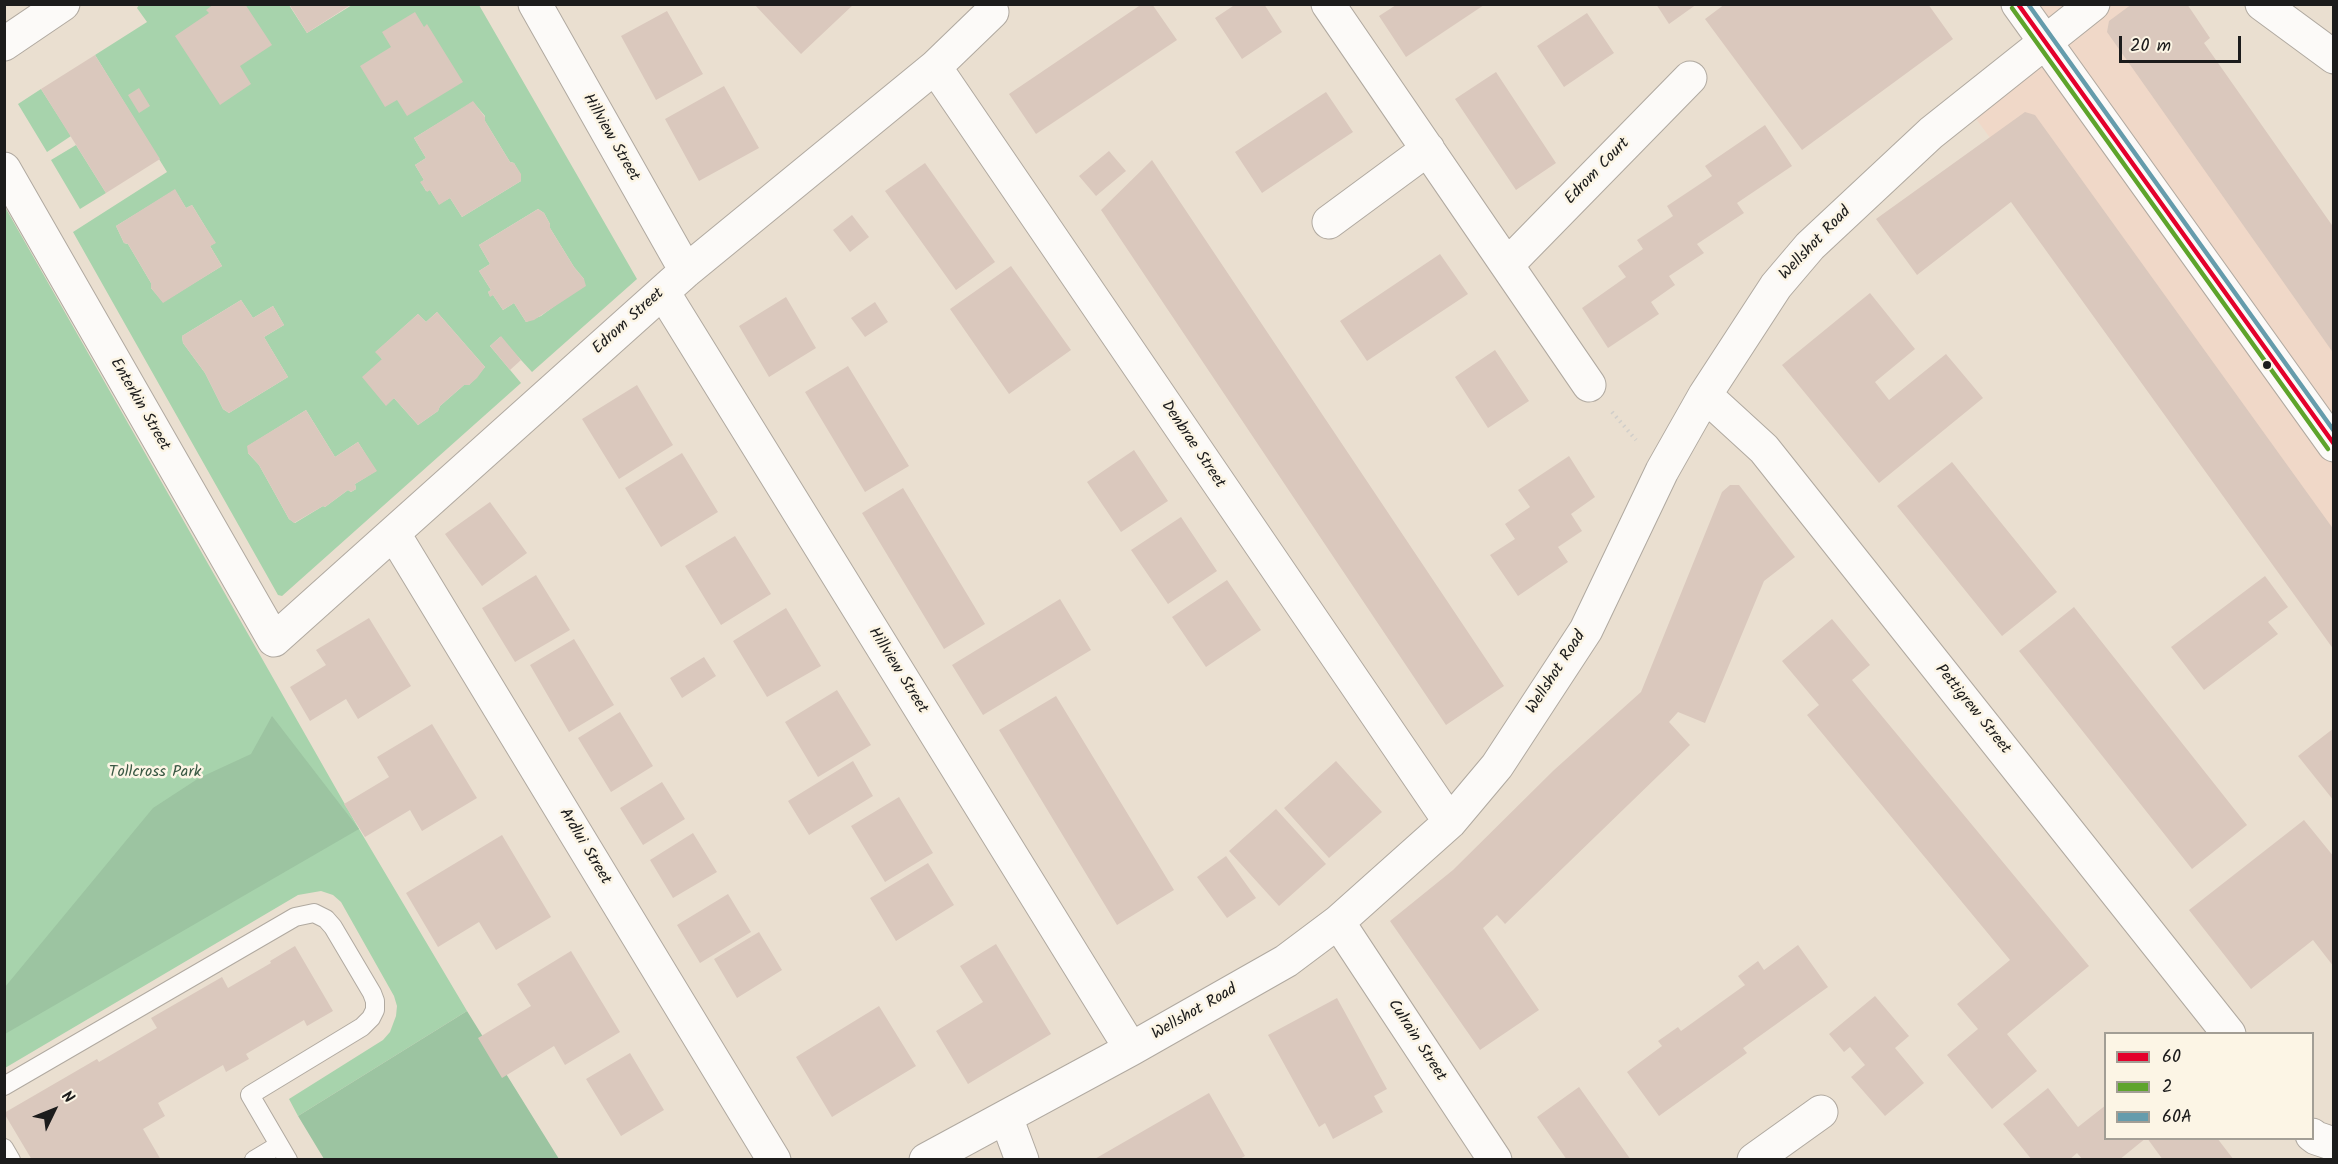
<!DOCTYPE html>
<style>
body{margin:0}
#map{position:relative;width:2338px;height:1164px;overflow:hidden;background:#eadfd0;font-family:Kalam,sans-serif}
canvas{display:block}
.frame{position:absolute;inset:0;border:6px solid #1c1c1c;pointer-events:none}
.legend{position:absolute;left:2104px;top:1032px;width:210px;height:108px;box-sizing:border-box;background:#fcf5e5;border:2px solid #a29e95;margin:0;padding:8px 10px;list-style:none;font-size:18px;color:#1c1c1c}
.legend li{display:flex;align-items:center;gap:12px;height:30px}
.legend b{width:30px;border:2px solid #a29e95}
.north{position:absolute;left:24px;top:1080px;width:60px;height:60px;-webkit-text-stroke:4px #fcf5e5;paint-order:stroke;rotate:47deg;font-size:16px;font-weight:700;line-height:24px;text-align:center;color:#1c1c1c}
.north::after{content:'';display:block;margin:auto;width:21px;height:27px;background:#1c1c1c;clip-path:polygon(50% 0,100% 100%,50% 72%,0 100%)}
.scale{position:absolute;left:2119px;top:36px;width:122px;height:27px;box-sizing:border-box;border:3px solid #1c1c1c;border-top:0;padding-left:8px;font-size:18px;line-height:21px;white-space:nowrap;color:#1c1c1c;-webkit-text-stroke:4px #fcf5e5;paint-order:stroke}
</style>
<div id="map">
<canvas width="2338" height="1164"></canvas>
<div class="frame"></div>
<ul class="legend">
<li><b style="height:8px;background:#e4002b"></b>60</li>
<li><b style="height:8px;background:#5ea42c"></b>2</li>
<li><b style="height:8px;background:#659cac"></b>60A</li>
</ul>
<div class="north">N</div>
<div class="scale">20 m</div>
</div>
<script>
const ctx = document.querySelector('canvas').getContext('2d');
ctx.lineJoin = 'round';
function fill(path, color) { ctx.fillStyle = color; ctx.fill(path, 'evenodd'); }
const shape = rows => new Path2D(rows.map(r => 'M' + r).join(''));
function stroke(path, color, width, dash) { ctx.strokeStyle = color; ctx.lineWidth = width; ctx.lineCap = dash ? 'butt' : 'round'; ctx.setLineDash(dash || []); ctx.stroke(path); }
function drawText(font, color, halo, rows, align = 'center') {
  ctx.font = font + ' Kalam,sans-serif'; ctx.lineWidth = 5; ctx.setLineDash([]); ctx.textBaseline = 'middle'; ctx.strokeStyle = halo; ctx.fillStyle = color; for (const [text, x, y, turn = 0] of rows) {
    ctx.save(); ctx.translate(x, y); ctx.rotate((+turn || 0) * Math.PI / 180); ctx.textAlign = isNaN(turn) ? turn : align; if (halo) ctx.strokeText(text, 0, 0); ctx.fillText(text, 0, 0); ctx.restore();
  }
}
const built = shape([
 [2033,5,2142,5,2333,273,2333,604,1974,116,2063,46]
]);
const green = shape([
 [139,5,289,5,307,33,352,5,479,5,637,279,532,372,500,337,490,346,521,383,282,596,278,595,73,232,167,172,95,55,147,22,137,8],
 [473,102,485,116,485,121,510,162,514,163,520,174,521,181,462,217,450,198,439,204,430,190,426,191,421,182,424,180,415,165,426,158,414,138],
 [175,190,186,208,192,205,203,223,215,243,210,246,222,266,163,302,151,288,151,283,128,244,124,243,116,226],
 [538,209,544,213,550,224,550,228,574,267,584,279,584,284,541,316,526,322,514,303,503,310,493,295,490,296,488,292,491,290,479,271,490,264,479,245],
 [241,300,253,318,273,306,284,325,264,337,288,377,229,413,223,409,205,373,183,343,182,336],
 [437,312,485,367,469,385,464,385,440,406,438,411,418,425,394,398,386,405,382,359,376,352,418,314,426,322],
 [306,410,335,457,358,442,376,471,355,484,356,489,351,492,348,490,325,507,323,506,295,523,289,519,259,465,248,453,248,446],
 [41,89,71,136,47,152,18,104],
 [76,145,106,193,80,209,51,160],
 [5,207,359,829,467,1011,298,1116,289,1099,383,1040,390,1032,396,1016,397,1006,394,996,341,902,333,895,321,891,298,895,5,1068]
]);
const forest = shape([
 [272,716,359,829,5,1034,5,987,153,808,199,778,251,754],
 [467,1011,559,1159,324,1159,298,1116]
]);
const building = shape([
 [214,4,245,4,272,45,240,66,251,84,220,105,175,36,209,13,206,10],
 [289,4,352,4,307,33],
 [754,4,854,4,801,54],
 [1142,4,1152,4,1177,40,1036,134,1009,94],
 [1236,4,1264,4,1282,32,1242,59,1215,18],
 [1656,4,1697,4,1669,24],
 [1725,4,1928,4,1953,39,1802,150,1705,19],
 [2132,4,2187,4,2210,38,2204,43,2334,228,2334,354,2107,32,2109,21],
 [1396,5,1484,5,1406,57,1379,16],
 [667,11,703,74,656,100,621,36],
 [415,12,424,27,427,24,463,82,407,116,397,100,385,107,360,66,391,47,382,32],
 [1587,13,1614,53,1564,87,1537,46],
 [95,55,160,159,106,193,41,89],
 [1496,72,1556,163,1516,190,1455,99],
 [724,86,759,148,699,181,665,119],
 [139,88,150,106,139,113,128,95],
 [1326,92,1353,132,1262,193,1235,152],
 [473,101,485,117,485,121,510,162,514,163,521,174,521,181,462,217,450,198,439,205,430,190,427,192,420,182,424,180,415,165,426,158,414,138],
 [2025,112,2035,115,2334,530,2334,650,2011,202,1917,275,1876,219],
 [1765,125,1792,166,1737,203,1744,213,1697,244,1704,253,1669,276,1675,285,1651,302,1659,314,1608,348,1582,308,1626,277,1618,266,1643,249,1637,240,1673,216,1667,206,1712,176,1705,166],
 [1109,151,1126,171,1096,196,1079,176],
 [1152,160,1504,686,1446,725,1101,210],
 [925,163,995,262,956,290,885,191],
 [175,189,186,208,192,205,203,223,216,243,210,246,222,266,163,303,151,288,151,283,128,244,124,243,116,226],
 [538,209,544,213,550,224,550,228,574,267,584,279,586,286,534,320,526,322,514,303,503,310,493,295,490,297,488,292,491,290,479,271,490,264,479,245],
 [852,215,869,237,850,252,833,230],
 [1440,254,1468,294,1367,361,1340,321],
 [1011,266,1071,350,1009,394,950,309],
 [1870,293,1915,349,1875,382,1889,400,1946,354,1983,398,1879,483,1782,365],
 [786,297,816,348,769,377,739,326],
 [241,300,253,318,273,306,284,325,264,337,288,377,229,413,223,409,205,373,183,343,182,336],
 [875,302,888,322,865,337,851,318],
 [437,312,485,367,477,378,469,385,464,385,440,406,438,411,418,425,394,398,386,406,362,377,382,359,375,352,418,314,426,322],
 [501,336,521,360,510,370,490,346],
 [1495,350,1529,401,1488,428,1455,377],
 [848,366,909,466,865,492,805,392],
 [637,385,673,445,619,479,582,419],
 [306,410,335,457,358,442,377,471,355,484,356,489,351,492,348,490,325,507,323,506,294,523,289,519,259,465,248,453,247,446],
 [1134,450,1168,501,1121,532,1087,482],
 [682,453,718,512,661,547,625,488],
 [1569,456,1595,497,1571,514,1582,531,1558,547,1568,562,1518,596,1490,555,1515,539,1505,524,1530,507,1518,490],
 [1952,462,2057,592,2002,636,1897,506],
 [1730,485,1739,485,1795,557,1764,581,1705,723,1678,712,1669,722,1690,745,1505,924,1497,915,1483,928,1539,1010,1480,1050,1390,921,1453,870,1554,770,1641,692,1722,492],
 [903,488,985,624,944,649,862,513],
 [490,502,527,553,482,586,445,534],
 [1181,517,1217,571,1168,604,1131,550],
 [735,536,771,594,721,625,685,566],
 [536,575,570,630,515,662,482,608],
 [2265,576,2288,607,2268,622,2278,634,2204,690,2171,647],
 [1227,580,1261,630,1206,667,1172,617],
 [1060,599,1091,650,983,715,952,665],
 [2074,607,2247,825,2192,869,2019,651],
 [786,608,821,666,767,697,733,641],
 [369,618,411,686,358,719,346,699,310,721,290,687,326,665,316,650],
 [1832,619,1870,665,1852,680,2089,966,2007,1034,2037,1071,1992,1109,1947,1055,1978,1029,1957,1004,2010,960,1807,715,1819,705,1782,661],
 [574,639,614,705,569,732,530,665],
 [704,657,716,676,682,698,670,678],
 [837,690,871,745,818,777,785,722],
 [1056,696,1174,890,1117,925,999,730],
 [620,712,653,766,611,792,578,738],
 [432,724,477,798,422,831,410,810,365,837,344,804,389,777,377,757],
 [2334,728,2334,801,2298,756],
 [853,761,873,796,809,835,788,801],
 [1336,761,1382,812,1329,858,1284,808],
 [662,782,685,819,643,845,620,808],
 [899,797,933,853,885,882,851,826],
 [1276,809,1326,864,1279,906,1229,851],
 [2304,820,2334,857,2334,967,2313,940,2251,989,2189,910],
 [693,833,717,872,673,898,650,860],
 [502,835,551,917,496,950,479,922,438,947,406,893],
 [1226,856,1256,898,1227,918,1197,877],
 [928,863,954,905,896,941,870,898],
 [728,894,751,932,700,963,677,925],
 [759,932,782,970,737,998,714,959],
 [996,944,1051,1034,968,1084,936,1031,983,1002,960,966],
 [1798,945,1828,987,1743,1048,1747,1053,1659,1116,1627,1072,1662,1046,1658,1041,1678,1027,1681,1031,1745,985,1738,976,1758,961,1764,970],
 [295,946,333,1011,307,1026,304,1020,246,1054,249,1059,226,1072,223,1065,158,1103,165,1116,143,1129,161,1160,32,1160,4,1113,97,1059,99,1062,157,1028,151,1018,222,977,228,988,271,963,270,961],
 [571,951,620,1032,565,1065,554,1046,502,1078,478,1038,531,1006,517,984],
 [1875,996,1909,1036,1895,1048,1924,1083,1885,1116,1851,1077,1865,1065,1850,1047,1844,1052,1829,1034],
 [1337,998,1387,1089,1374,1096,1383,1112,1333,1139,1325,1123,1319,1127,1268,1035],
 [879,1006,916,1066,832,1117,796,1057],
 [630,1053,664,1110,621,1136,586,1079],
 [1579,1087,1631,1160,1567,1160,1537,1117],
 [2048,1088,2078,1127,2106,1105,2106,1138,2146,1138,2119,1160,2083,1160,2077,1153,2069,1160,2032,1160,2003,1124],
 [1209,1093,1245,1156,1238,1160,1093,1160],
 [2147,1138,2217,1138,2234,1160,2163,1160]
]);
const path = shape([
 [1612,412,1636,440]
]);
const service = shape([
 [4,1086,295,917,314,913,326,919,333,927,372,993,375,1001,375,1010,371,1018,362,1027,250,1095,288,1160],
 [4,1148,11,1160],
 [254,1160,279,1145]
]);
const minor = shape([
 [535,4,686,271],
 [1328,4,1589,385],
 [2262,4,2334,57],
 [4,44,63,4],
 [935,67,1450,822],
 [4,169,274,640,686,271,935,67,992,12],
 [1329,222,1428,149],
 [1507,265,1690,78],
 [663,292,1131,1049],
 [1705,395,1764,449,2229,1034],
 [394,534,774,1160],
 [1338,922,1495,1160],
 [1006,1117,1022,1160],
 [2312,1135,2316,1138,2334,1144],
 [926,1160,1131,1049,1286,961,1338,922,1450,822,1497,766,1586,630,1662,471,1705,395,1776,286,1810,246,1931,133,2093,4],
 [1754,1160,1821,1112]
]);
const tertiary = shape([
 [2018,4,2334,445]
]);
const bus1 = shape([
 [2018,4,2334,444]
]);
const bus2 = shape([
 [2012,8,2328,449]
]);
const bus3 = shape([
 [2028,4,2334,431]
]);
const markers = [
 [2267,365,5,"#1c1c1c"]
];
const streetNames = [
 ["Hillview Street",610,138,60],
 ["Edrom Court",1598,172,-46],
 ["Wellshot Road",1816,244,-46],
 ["Edrom Street",629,322,-42],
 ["Enterkin Street",139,405,60],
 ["Denbrae Street",1192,445,56],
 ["Hillview Street",897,671,58],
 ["Wellshot Road",1557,673,-57],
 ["Pettigrew Street",1972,710,51],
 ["Ardlui Street",584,847,59],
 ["Wellshot Road",1195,1013,-30],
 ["Culrain Street",1416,1041,57]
];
const parkNames = [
 ["Tollcross Park",155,773]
];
fill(built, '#f0d8c8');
fill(green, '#a7d3ac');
fill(forest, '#9cc4a1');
fill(building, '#dac8bd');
stroke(service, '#b0a9a0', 20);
stroke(minor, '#b0a9a0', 35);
stroke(tertiary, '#b0a9a0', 35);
stroke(path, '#d0ceca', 4, [1.5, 4.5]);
stroke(service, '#fcfaf8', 18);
stroke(minor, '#fcfaf8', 33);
stroke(tertiary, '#fcfaf8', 33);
stroke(bus1, '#e4002b', 4.5);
stroke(bus2, '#5ea42c', 4.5);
stroke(bus3, '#659cac', 4.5);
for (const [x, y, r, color] of markers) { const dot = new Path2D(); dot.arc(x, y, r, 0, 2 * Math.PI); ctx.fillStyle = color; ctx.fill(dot); stroke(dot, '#fcf5e5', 2); }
drawText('16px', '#1c1c1c', '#fcf5e5', streetNames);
drawText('16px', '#3a5944', '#fcf5e5', parkNames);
</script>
